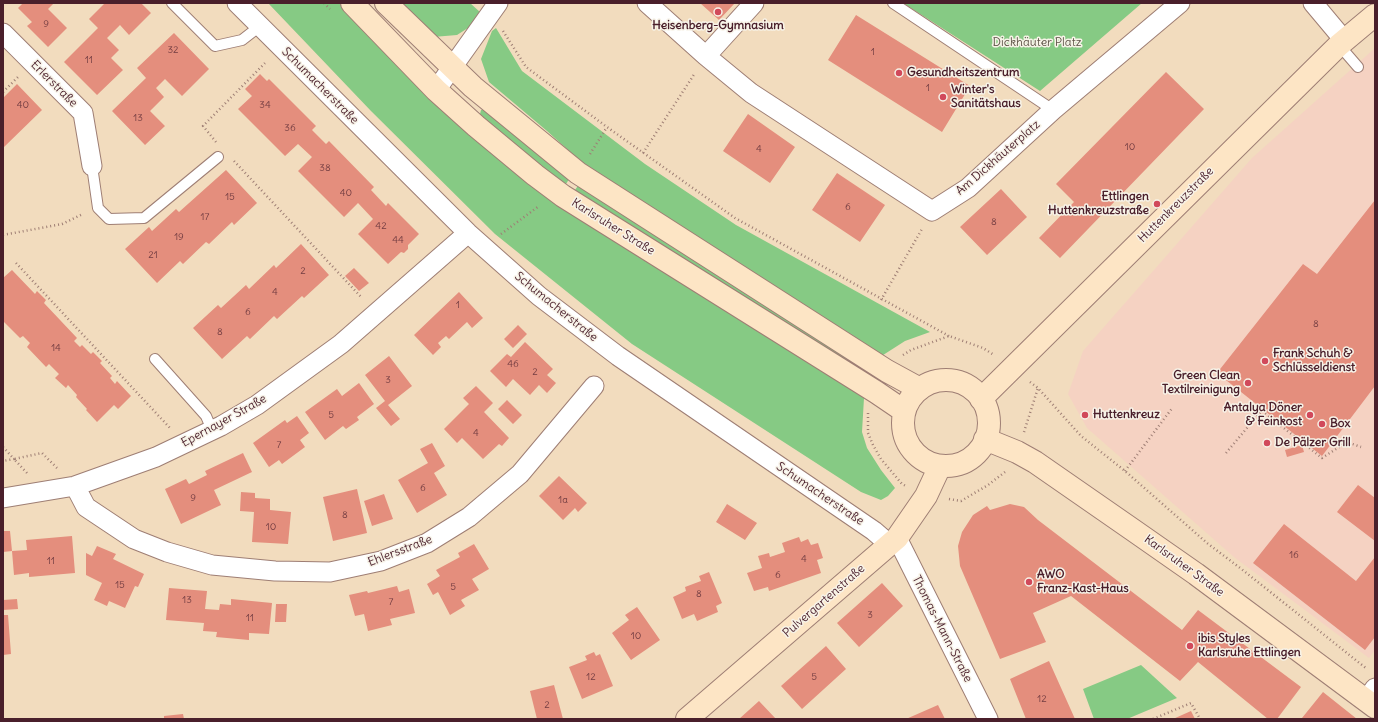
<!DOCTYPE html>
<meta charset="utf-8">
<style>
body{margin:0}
#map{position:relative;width:1378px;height:722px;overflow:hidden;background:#f2dcbe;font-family:Delius,sans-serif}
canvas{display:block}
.frame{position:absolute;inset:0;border:4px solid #4a1f2b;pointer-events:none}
</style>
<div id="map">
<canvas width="1378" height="722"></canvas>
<div class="frame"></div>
</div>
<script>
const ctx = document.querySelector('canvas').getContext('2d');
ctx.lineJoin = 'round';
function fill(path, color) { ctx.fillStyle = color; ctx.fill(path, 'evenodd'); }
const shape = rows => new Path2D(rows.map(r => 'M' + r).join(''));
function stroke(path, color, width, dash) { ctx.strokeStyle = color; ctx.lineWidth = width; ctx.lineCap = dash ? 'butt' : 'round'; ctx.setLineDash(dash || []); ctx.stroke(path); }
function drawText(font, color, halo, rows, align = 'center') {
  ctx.font = font + ' Delius,sans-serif'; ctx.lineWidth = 3; ctx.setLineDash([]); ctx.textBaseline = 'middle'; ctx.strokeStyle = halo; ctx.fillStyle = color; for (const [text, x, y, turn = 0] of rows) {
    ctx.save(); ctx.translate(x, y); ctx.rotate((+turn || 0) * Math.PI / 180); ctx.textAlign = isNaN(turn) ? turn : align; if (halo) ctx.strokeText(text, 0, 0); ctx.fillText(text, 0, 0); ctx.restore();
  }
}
const built = shape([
 [1375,48,1375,650,1369,658,1234,557,1087,428,1068,394,1083,351,1252,158]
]);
const green = shape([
 [268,3,339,3,400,67,547,193,864,398,862,432,867,448,881,470,895,488,888,496,881,500,861,492,632,344,495,234,371,111],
 [397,3,470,3,481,13,471,26,457,35,433,37],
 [903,3,1142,3,1040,91],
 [496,28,522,71,645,164,736,225,930,332,905,341,880,357,588,168,547,131,489,82,481,59,492,31],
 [484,109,571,176,566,184,537,163,484,118,480,114,481,110],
 [580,183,874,370,867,380,715,279,575,190],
 [1141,665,1177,698,1127,719,1094,719,1083,689]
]);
const building = shape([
 [23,3,54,3,48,9,67,28,48,47,27,26,32,22,18,8],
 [105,3,141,3,151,13,129,35,120,25,107,38,119,50,111,58,123,70,97,95,64,62,98,28,89,19],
 [700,3,735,3,719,20],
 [856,15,970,86,942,132,828,60],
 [174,33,209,69,182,96,165,79,156,88,164,97,150,111,165,126,145,145,112,111,146,78,137,68],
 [1166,72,1204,109,1060,258,1039,238,1074,202,1056,184],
 [260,74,267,81,269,79,316,126,312,130,326,144,329,141,374,187,371,190,386,206,388,203,419,234,408,245,408,249,404,253,401,252,388,264,358,234,373,219,358,203,344,217,298,171,312,157,298,144,285,156,238,109,252,96,245,89],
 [17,84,42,110,3,148,3,98],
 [748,114,795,147,770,183,723,151],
 [226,170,257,203,234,225,232,222,209,244,206,242,183,264,180,261,157,283,125,249,149,227,152,231,176,209,179,212],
 [837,173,885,205,860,242,812,210],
 [1001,189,1027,217,987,255,960,227],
 [1375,200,1375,386,1322,456,1217,373,1303,264,1317,274],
 [301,244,329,275,304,298,302,296,277,319,274,316,250,339,247,336,222,359,193,328,218,305,221,308,246,285,249,289,274,265,276,268],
 [354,268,369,283,359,291,345,276],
 [12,270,35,294,37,291,46,300,44,303,77,338,74,341,80,347,82,345,91,354,93,352,102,361,100,363,112,376,110,378,115,384,117,381,131,396,118,409,114,405,97,422,86,410,87,409,76,397,77,395,68,385,66,388,55,378,59,374,49,364,46,367,27,347,30,343,23,336,20,338,3,321,3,278],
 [459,292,483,318,472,328,467,322,449,339,446,336,438,343,441,347,433,355,414,335],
 [518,325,527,334,513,348,504,339],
 [525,342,553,369,547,375,556,383,547,393,539,385,530,395,513,379,506,387,490,371,507,354,511,357],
 [389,356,412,386,388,405,400,419,391,426,376,408,385,401,365,375],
 [359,383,374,404,357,417,359,420,346,429,343,426,325,440,305,412,337,389,342,396],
 [476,386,493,403,484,412,509,438,502,446,499,444,483,459,462,438,457,443,444,429,469,404,463,398],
 [507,400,522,415,513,424,498,409],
 [297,416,309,433,300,440,305,447,282,464,279,460,269,467,253,443,285,420,287,423],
 [432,443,445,466,434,473,447,495,417,513,398,480,428,463,420,449],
 [1302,445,1304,452,1287,457,1285,450],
 [243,453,252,472,214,490,221,505,181,524,165,489,186,479,189,484,207,475,205,471],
 [559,476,587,503,578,512,575,508,563,520,539,496],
 [1358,485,1375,498,1375,541,1337,512],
 [357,489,367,533,333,541,323,497],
 [241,492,255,493,255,498,270,499,270,510,291,512,288,544,252,542,254,512,240,511],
 [384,494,393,519,372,526,364,501],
 [727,504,757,523,745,540,716,522],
 [1010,504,1024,507,1038,520,1182,630,1198,610,1301,687,1277,719,1268,719,1198,662,1180,681,1071,596,1033,613,1046,642,1000,659,960,566,958,546,962,532,973,515,987,506,990,510],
 [1284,524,1356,581,1375,557,1375,637,1365,650,1253,563],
 [3,531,10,531,12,551,3,552],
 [72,536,75,573,29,577,29,573,14,575,12,551,27,550,26,540],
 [799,537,801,542,808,539,811,545,818,543,823,558,817,560,821,573,769,591,768,587,754,591,747,573,762,568,758,556,769,553,770,557,785,552,782,543],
 [474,544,489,569,472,579,479,590,461,600,465,606,450,615,438,592,433,595,427,584,440,576,436,570,460,557,458,553],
 [97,546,116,554,113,559,144,574,138,587,135,586,125,608,109,601,107,606,94,600,102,583,86,575,86,553,92,556],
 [709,572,722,603,716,606,718,612,697,621,694,614,682,619,673,597,686,591,685,587,701,581,699,576],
 [882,583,903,606,859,647,837,623],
 [397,586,399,592,409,589,415,613,390,619,392,625,368,631,364,614,355,616,349,595,367,591,368,593],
 [169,588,207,591,205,609,219,610,220,604,231,605,231,599,272,603,269,634,249,633,249,640,216,637,217,632,203,631,204,623,166,620],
 [17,599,18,609,3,610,3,600],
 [276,604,287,604,286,622,275,622],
 [637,607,660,640,631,660,612,633,629,620,625,615],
 [3,615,8,615,11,654,3,655],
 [826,646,846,669,802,709,781,686],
 [594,652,596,656,600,654,613,686,582,699,569,667,587,660,585,656],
 [1049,661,1075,719,1026,719,1010,679],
 [554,685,563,719,537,719,530,691],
 [1323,692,1357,719,1302,718],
 [759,701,776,719,739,719],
 [938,705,945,719,906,719],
 [1191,711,1195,719,1173,719],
 [183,714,184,719,164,719,164,716]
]);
const path = shape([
 [324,3,330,9],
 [503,31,526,67,607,127,735,218,949,336],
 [3,92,18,77],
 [216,142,203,126,266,62],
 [643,153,695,73],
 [590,154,607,127],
 [234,161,362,298],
 [501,234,539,206],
 [3,235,62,224,83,214],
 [16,263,170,428],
 [881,300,922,229],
 [903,355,911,350,949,336,983,348,994,355],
 [1030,382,1038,388,1081,436,1125,471,1207,543,1244,571,1367,669],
 [1262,411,1322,458,1347,442,1361,447],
 [868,413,868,433,873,445,881,459,902,484,906,486],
 [1024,432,1038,388],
 [3,447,14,459,3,461],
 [1226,453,1263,409],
 [1125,471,1173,407],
 [27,473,14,459,42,453,57,468],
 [949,499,961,501,988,485,1005,472],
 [1153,719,1191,703,1200,719]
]);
const lane = shape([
 [172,3,215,46,242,40,260,26],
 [893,3,1053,110],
 [1339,45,1358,67],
 [92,166,98,208,109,219,144,218,218,157],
 [155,359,206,416,212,430]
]);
const street = shape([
 [237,3,468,233,539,296,618,356,874,531,889,544],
 [647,3,706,56,751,93,932,211,968,188,1053,110,1180,3],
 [1313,3,1344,40],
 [3,33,83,113,92,166],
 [706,56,754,3],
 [436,90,498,3],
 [75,486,86,507,134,539,167,552,212,565,275,571,330,572,381,561,427,543,469,517,520,474,594,386],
 [3,498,75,486,156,457,221,426,257,405,341,344,468,233],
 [897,538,988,719],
 [1366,701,1375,688]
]);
const secondary = shape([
 [352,3,436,90,476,126,535,175,563,196,876,392,904,411],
 [386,3,473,87,578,173,887,371,920,389],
 '903 423a43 43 0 1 1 86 0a43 43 0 1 1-86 0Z',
 [981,399,1339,45,1375,15],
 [985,439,1017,452,1035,462,1133,530,1196,574,1375,707],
 [687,719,897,538,926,496,940,466]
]);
const markers = [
 [718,12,4,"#d1495b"],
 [899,73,4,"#d1495b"],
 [943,97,4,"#d1495b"],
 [1157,204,4,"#d1495b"],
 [1265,361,4,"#d1495b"],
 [1248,383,4,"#d1495b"],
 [1085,415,4,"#d1495b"],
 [1310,415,4,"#d1495b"],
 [1322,424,4,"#d1495b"],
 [1267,443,4,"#d1495b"],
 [1029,582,4,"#d1495b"],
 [1190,646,4,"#d1495b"]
];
const numberNames = [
 ["9",46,24],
 ["32",173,50],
 ["1",873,52],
 ["11",89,60],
 ["1",928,88],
 ["40",23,105],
 ["34",265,105],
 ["13",138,118],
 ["36",290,128],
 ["10",1130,147],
 ["4",759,149],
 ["38",325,168],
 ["40",346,193],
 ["15",230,197],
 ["6",848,207],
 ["17",205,217],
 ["8",994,222],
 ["42",381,226],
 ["19",179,237],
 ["44",398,240],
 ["21",153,255],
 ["2",303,271],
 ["4",275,292],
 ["1",458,305],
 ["6",248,312],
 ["8",1316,324],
 ["8",220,332],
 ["14",56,348],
 ["46",513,364],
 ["2",535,372],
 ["3",388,380],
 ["5",331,415],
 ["4",476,433],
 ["7",279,445],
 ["6",423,488],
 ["9",193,498],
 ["1a",563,500],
 ["8",345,515],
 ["10",271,527],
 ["16",1294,555],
 ["4",804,559],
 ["11",51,561],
 ["6",778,575],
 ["15",120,585],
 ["5",453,587],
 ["8",699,594],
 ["13",187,600],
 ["7",391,602],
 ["3",870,615],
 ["11",250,618],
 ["10",636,636],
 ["12",591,677],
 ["5",814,677],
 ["12",1042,699],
 ["2",547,705]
];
const poiNames = [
 ["Heisenberg-Gymnasium",718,26,"center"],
 ["Gesundheitszentrum",907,73],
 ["Winter's",951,90],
 ["Sanitätshaus",951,104],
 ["Ettlingen",1149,197,"right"],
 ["Huttenkreuzstraße",1149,211,"right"],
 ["Frank Schuh &",1273,354],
 ["Schlüsseldienst",1273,368],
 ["Green Clean",1240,376,"right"],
 ["Textilreinigung",1240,390,"right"],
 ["Antalya Döner",1302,408,"right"],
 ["& Feinkost",1302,422,"right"],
 ["Huttenkreuz",1093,415],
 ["Box",1330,424],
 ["De Pälzer Grill",1275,443],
 ["AWO",1037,575],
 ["Franz-Kast-Haus",1037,589],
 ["ibis Styles",1198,639],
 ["Karlsruhe Ettlingen",1198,653]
];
const parkNames = [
 ["Dickhäuter Platz",1037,43]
];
const streetNames = [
 ["Erlerstraße",54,84,45],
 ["Schumacherstraße",320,86,45],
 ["Am Dickhäuterplatz",998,158,-41],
 ["Huttenkreuzstraße",1176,205,-45],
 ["Karlsruher Straße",613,227,32],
 ["Schumacherstraße",556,307,39],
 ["Epernayer Straße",224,421,-29],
 ["Schumacherstraße",820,494,34],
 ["Ehlersstraße",400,551,-21],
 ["Karlsruher Straße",1184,566,36],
 ["Pulvergartenstraße",824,601,-41],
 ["Thomas-Mann-Straße",942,629,63]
];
fill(built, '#f5d2c2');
fill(green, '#86ca84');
fill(building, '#e48e7d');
stroke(lane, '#9e7e74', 12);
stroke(street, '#9e7e74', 21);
stroke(secondary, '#9e7e74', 24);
stroke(path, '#9e7e74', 2.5, [1, 3]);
stroke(lane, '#fff', 10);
stroke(street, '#fff', 19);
stroke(secondary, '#fde5c5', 22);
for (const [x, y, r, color] of markers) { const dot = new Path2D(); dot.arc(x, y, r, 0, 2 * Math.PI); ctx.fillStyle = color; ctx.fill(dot); stroke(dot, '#f7f3e8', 1.5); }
drawText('10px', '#703b40', null, numberNames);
drawText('bold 12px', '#4a1f2b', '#f7f3e8', poiNames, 'left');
drawText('12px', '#5c5246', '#f7f3e8', parkNames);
drawText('12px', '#4a1f2b', '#f7f3e8', streetNames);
</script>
